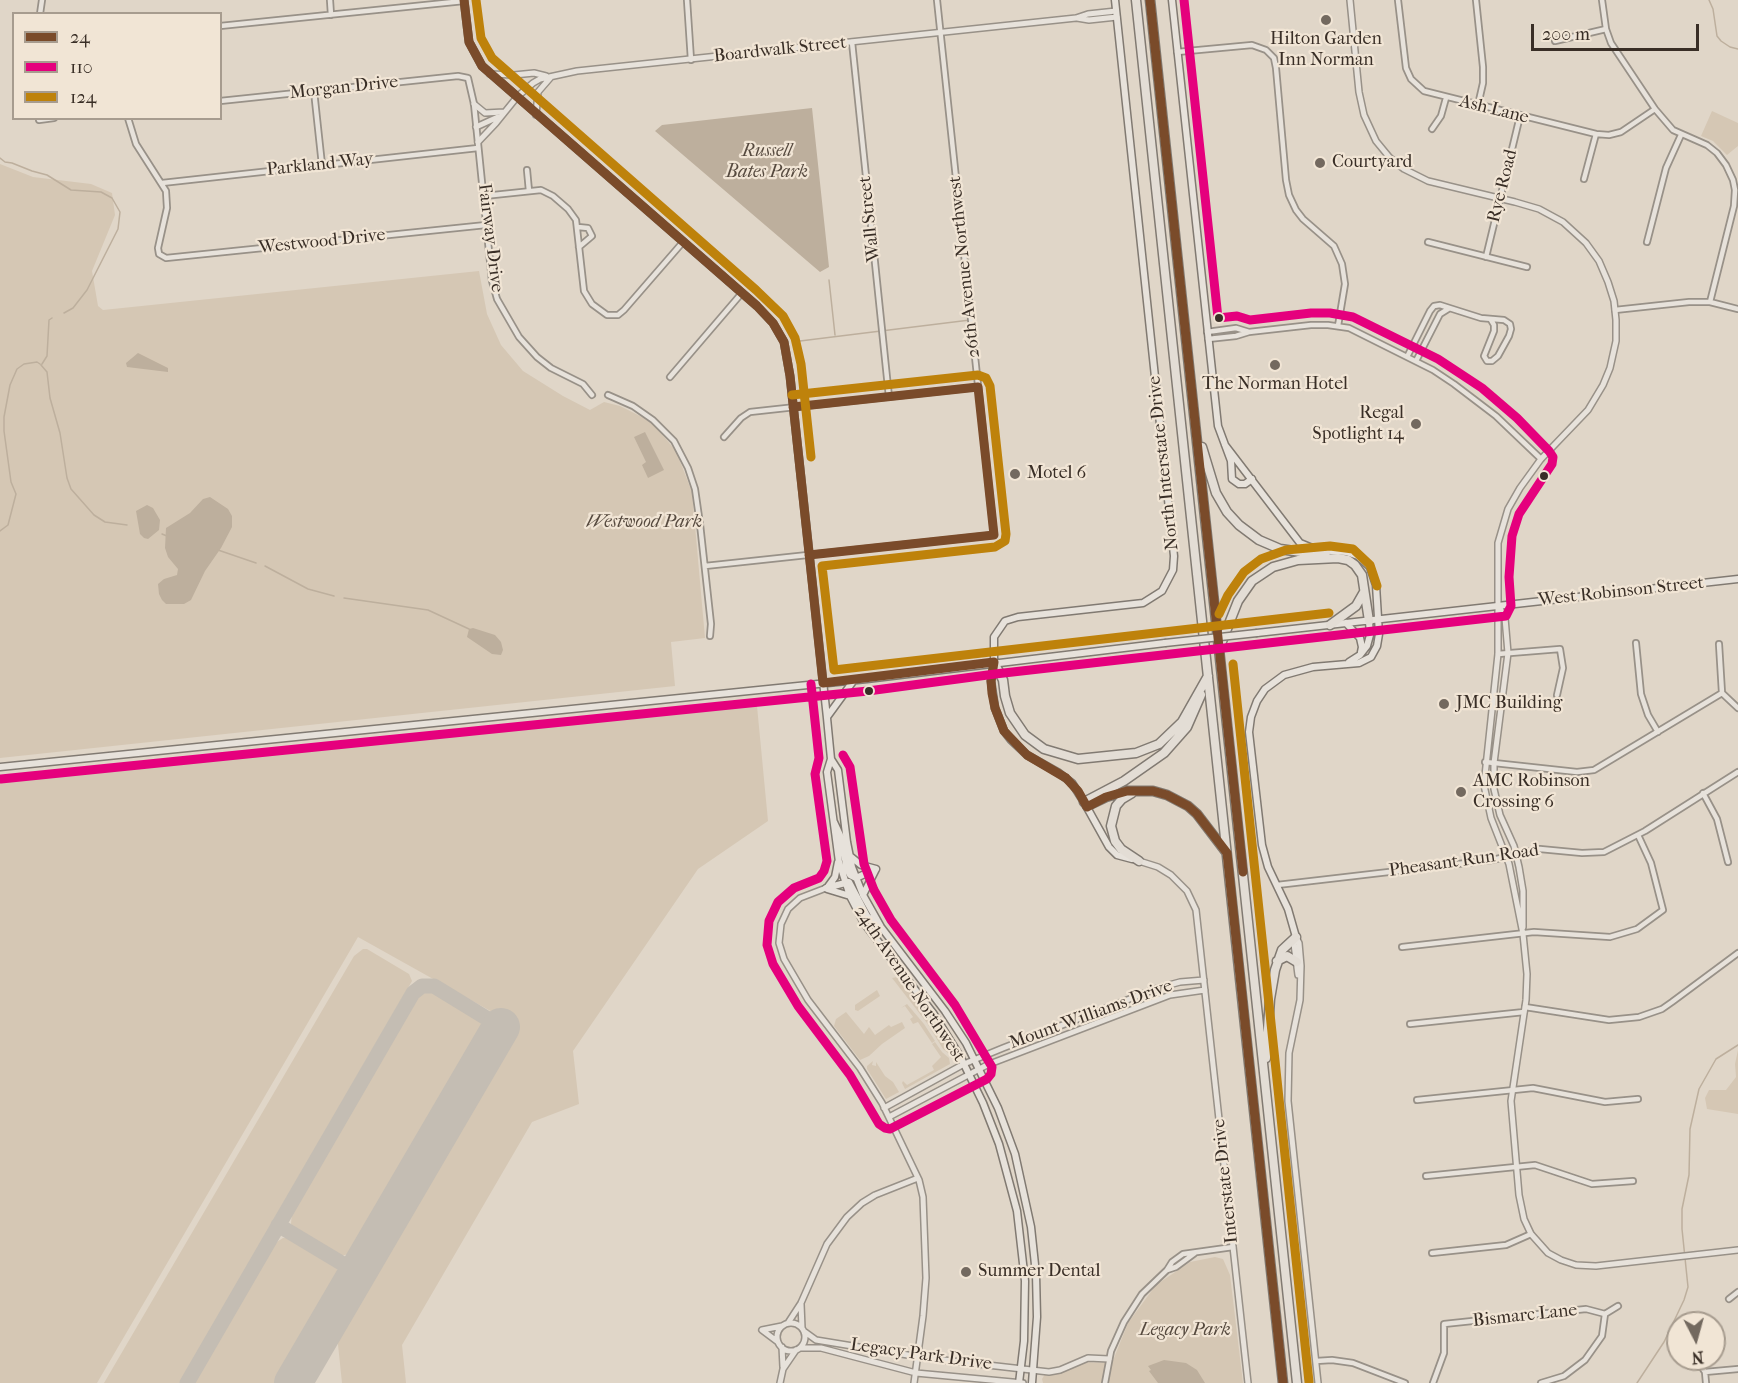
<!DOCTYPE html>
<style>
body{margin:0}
#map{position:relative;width:1738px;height:1383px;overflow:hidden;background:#e0d6c8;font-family:"IM FELL French Canon",serif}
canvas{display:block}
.legend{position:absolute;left:12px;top:12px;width:210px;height:108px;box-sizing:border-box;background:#f1e5d5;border:2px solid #a79c8f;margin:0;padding:8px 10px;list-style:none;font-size:18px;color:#392e26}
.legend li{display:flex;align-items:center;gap:12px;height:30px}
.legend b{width:30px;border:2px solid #a79c8f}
.north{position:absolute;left:1666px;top:1311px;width:60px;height:60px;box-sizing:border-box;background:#f1e5d5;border:2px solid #a79c8f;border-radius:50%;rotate:174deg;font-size:16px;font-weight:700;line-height:24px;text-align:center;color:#392e26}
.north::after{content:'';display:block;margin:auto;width:21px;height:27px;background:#73695f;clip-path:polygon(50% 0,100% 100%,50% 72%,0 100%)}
.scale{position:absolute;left:1531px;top:24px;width:168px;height:27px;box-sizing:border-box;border:3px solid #392e26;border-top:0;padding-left:8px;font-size:18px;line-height:21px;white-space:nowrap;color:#392e26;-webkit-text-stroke:4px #f1e5d5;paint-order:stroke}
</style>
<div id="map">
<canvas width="1738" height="1383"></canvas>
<ul class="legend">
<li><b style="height:8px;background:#7a4b2a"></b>24</li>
<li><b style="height:8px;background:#e5007d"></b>110</li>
<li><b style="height:8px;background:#be820b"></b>124</li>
</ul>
<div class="north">N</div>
<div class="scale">200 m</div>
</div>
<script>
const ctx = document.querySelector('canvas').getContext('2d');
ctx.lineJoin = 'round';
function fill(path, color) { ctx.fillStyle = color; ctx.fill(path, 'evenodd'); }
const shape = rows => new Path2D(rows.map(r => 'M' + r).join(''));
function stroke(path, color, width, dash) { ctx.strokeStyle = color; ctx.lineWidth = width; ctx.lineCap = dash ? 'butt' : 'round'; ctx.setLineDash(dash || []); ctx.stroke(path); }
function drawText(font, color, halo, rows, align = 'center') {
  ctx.font = font + ' "IM FELL French Canon",serif'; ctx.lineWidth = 4.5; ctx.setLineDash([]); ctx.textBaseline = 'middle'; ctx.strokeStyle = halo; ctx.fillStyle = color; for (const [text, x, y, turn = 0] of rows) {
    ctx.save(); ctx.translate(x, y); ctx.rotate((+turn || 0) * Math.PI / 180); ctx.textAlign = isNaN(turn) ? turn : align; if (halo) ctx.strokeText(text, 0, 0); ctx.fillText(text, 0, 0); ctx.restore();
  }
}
const green = shape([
 [1712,111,1738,123,1738,146,1727,155,1713,141,1701,136],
 [0,164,33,177,91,184,112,193,115,215,92,271,98,306,103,310,479,271,487,314,501,345,523,371,563,396,590,410,604,402,620,406,642,417,654,425,676,451,692,492,705,638,671,642,675,686,0,758],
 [706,705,757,706,768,821,698,869,573,1051,579,1104,532,1122,402,1345,406,1383,342,1383,337,1335,518,1023,496,1010,494,1013,358,937,97,1383,0,1383,0,780],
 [363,949,367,949,409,974,412,981,180,1383,104,1383,354,956],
 [897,977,902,979,915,995,952,1056,943,1049,927,1023,892,978],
 [426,990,433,992,476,1016,481,1021,482,1033,357,1249,352,1253,341,1256,294,1230,291,1224,292,1211,417,996],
 [877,990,880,996,858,1011,855,1010,855,1005],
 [907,1004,924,1024,935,1041,932,1043,918,1022,913,1024,910,1019,913,1017,905,1006,901,1008],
 [846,1012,864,1034,869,1027,875,1035,889,1025,891,1027,902,1022,905,1028,882,1044,869,1056,860,1060,834,1026,836,1019],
 [935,1042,942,1052,949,1058,950,1064,905,1089,902,1083,903,1081,907,1085,934,1070,932,1066,941,1057,932,1044],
 [1738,1050,1738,1114,1707,1109,1705,1098,1709,1090,1726,1090,1736,1077,1735,1064],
 [873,1061,872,1065,876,1066,876,1062,885,1076,893,1082,899,1092,886,1099,867,1069,867,1066],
 [283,1238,290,1238,332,1262,337,1268,338,1277,338,1281,279,1383,192,1383,272,1245],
 [1215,1257,1223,1259,1230,1275,1243,1383,1043,1383,1042,1379,1045,1374,1062,1372,1082,1362,1112,1363,1128,1323,1156,1285,1190,1262]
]);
const water = shape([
 [812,108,829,267,820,272,655,131,662,125],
 [138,353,168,368,168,372,127,367,126,363],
 [645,432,664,470,648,478,642,465,646,462,634,437],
 [210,497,228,509,232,516,232,527,221,548,205,571,191,600,184,604,166,604,162,600,159,594,158,584,164,579,177,575,178,569,168,557,165,548,166,528,190,513,203,499],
 [147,505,153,508,160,520,159,530,148,539,144,538,140,534,136,511],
 [473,628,495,635,501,642,503,650,501,655,492,654,467,637,469,629],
 [1164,1360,1186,1363,1197,1370,1205,1383,1158,1383,1149,1371,1151,1370,1148,1366]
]);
const stream = shape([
 [1709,0,1713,9,1717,36,1721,41,1730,47,1738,49],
 [0,158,5,162,12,163,32,171,47,175,71,190,101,192,112,198,120,212,118,229,87,290,73,308,64,313],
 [829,280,835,335],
 [800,341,970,320],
 [42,364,47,356,49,320,52,318],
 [41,365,47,372,50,398,60,433,67,478,71,489,94,515,105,522,127,525],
 [0,531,8,525,16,494,11,482,4,431,4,417,10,385,17,369,24,364,37,362,40,364],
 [162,534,167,536],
 [218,550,256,563],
 [265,566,308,589,334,596],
 [344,598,428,610,469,629],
 [1637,1383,1664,1342,1684,1300,1688,1287,1682,1229,1682,1209,1689,1175,1690,1129,1699,1089,1716,1059,1738,1045]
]);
const taxiway = shape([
 [278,1225,358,1273],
 [187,1383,413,993,422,986,434,986,501,1027]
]);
const runway = shape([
 [293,1383,501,1027]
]);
const minor = shape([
 [330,0,331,15],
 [687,0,691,60],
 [1398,0,1406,68,1411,79,1424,91,1596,134,1609,135,1621,132,1655,109],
 [1476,0,1483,67,1483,83,1478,105],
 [1602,0,1606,29,1611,43,1655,109,1673,130,1707,145,1717,153,1726,165,1733,180,1735,190,1734,206,1710,302],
 [40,14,42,0],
 [220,26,464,1],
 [1555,41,1606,29],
 [852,42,889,397],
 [1177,52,1252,45,1266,50,1274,58,1276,68,1286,180,1289,195,1296,210,1303,219,1334,246,1342,264,1345,284,1338,326],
 [314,91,322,165],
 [220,101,458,76,468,78,474,104,492,281,497,299,519,337,537,357,551,368,583,384,592,395],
 [128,118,136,144,166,191,167,208,158,248,159,254,166,258,486,225],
 [39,120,54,118],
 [1432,129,1441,116,1446,98],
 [527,170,529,191],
 [1584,179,1596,134],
 [162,183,478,148],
 [484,196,541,190,553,196,568,209,576,220,584,291,592,304,607,315,618,315,624,310,683,242],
 [578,227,588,228,592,236,579,247],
 [1428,242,1527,267],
 [1647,242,1666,168,1681,135],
 [1486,257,1520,116],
 [1615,310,1689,302,1710,302,1738,309],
 [1207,332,1236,328,1249,332],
 [1208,339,1236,336,1249,332,1311,325,1328,325,1349,328,1433,370,1454,384,1496,416,1541,459],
 [1407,357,1430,311,1434,306,1440,305,1481,318,1504,320,1510,324,1511,329,1509,336,1498,356,1492,361,1487,361,1484,356,1494,331,1494,325,1491,320],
 [1416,361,1440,314,1448,309],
 [670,377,741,294],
 [608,395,633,406,653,420,674,441,688,468,695,489,700,524,711,624,710,636],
 [724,437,741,418,750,412,978,387],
 [705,566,994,535,937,0],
 [1636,643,1641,694,1648,715,1658,732],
 [1719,644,1722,693],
 [1498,654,1560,649,1563,668,1557,695],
 [1722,693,1738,708],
 [1485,762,1577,772,1594,770,1722,693],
 [1703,793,1717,819,1728,862],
 [1277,885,1492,860,1540,849,1582,853,1604,852,1645,831,1738,772],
 [1402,947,1534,932,1610,937,1637,929,1663,910,1651,863,1638,835],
 [1525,1007,1609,1020,1639,1017,1662,1009,1672,1002,1738,953],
 [1410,1024,1524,1012],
 [1417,1100,1533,1088,1605,1102,1638,1099],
 [1426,1176,1535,1165,1592,1184,1633,1181],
 [1432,1253,1506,1245,1531,1234],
 [1167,1270,1176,1267,1195,1253],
 [1729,1299,1738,1292],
 [1605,1314,1618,1306],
 [1696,1359,1705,1372,1706,1383],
 [1316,1361,1332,1360,1353,1363,1405,1383],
 [1705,1372,1738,1369],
 [1105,1383,1111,1351,1124,1322,1142,1294,1167,1270,1172,1262,1183,1254,1233,1247],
 [1433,1383,1444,1353,1444,1324,1586,1309,1605,1314],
 [1541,1383,1564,1376,1585,1360,1602,1336,1605,1314]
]);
const tertiary = shape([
 [1350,0,1359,92,1364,115,1376,141,1390,158,1404,169,1428,181,1515,202,1539,209,1563,222,1586,243,1599,261,1608,282,1614,301,1616,320,1616,341,1610,368,1603,385,1588,410,1541,459,1520,488,1508,509,1498,543,1498,654,1484,785,1491,818,1509,864,1523,934,1527,974,1526,1000,1511,1101,1519,1195,1524,1219,1531,1234,1548,1253,1561,1260,1576,1265,1596,1266,1738,1250],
 [1077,18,1089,20,1117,17],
 [490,74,514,75,534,73,546,76],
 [474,104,485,113,504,112],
 [536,115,538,92,551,77],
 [476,127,498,117],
 [478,142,496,123,517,97,533,83,540,79,577,71,1076,18,1088,14,1116,11],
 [1499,606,1505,618,1508,653,1494,763,1494,789,1500,815,1514,846,1519,867,1523,891,1523,927],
 [1139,861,1158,867,1171,875,1187,891,1196,910,1248,1383],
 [826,888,800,898,788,909,781,924,779,943,784,959,808,1000,860,1068,882,1103,919,1180,923,1197,926,1278,923,1316,914,1383],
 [1296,937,1299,943,1301,966,1300,1000,1289,1053,1288,1101,1318,1383],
 [1296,937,1294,944,1298,975],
 [884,1108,964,1064,1003,1048,1158,988,1180,982,1204,980],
 [889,1117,987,1065,1170,995,1205,990],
 [801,1304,802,1328],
 '777 1337a14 14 0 1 1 28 0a14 14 0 1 1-28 0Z',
 [788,1323,801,1303,827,1244,847,1217,862,1203,875,1195,918,1178],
 [805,1332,816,1340,926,1358,1049,1372,1060,1370,1088,1358,1109,1359],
 [778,1342,762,1330,782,1326],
 [782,1347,783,1367],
 [800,1348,821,1348,916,1373,1023,1383],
 [780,1383,783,1369,796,1350]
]);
const secondary = shape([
 [464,0,469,42,482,66,757,306,773,323,784,342,790,376,827,718,831,759,827,772,839,862,850,896,864,923,933,1013,961,1058,983,1103,999,1144,1017,1211,1025,1281,1024,1341,1019,1383],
 [1115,0,1174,556,1173,570,1162,591,1143,603,1018,617,1005,621,994,637,994,662,991,681,995,708,1004,731,1011,740,1027,755,1059,773,1072,783,1084,802,1109,847,1117,855,1132,859],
 [1172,0,1218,426,1231,461,1232,479,1239,484,1245,484,1252,479],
 [1225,445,1300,543,1317,550,1346,552,1358,556,1370,567,1376,585,1379,634,1377,646,1371,657,1359,663,1313,667,1284,675,1265,689,1257,701,1251,717,1249,732,1262,845,1268,867,1288,909,1296,937],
 [1346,623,1360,638,1362,647,1361,652],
 [1257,633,1738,579],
 [1349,662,1360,655,1367,646,1370,635,1369,621],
 [827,717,854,680],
 [831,759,838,770,847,842,852,867,863,895,881,927,945,1011,966,1043,998,1108,1015,1154,1031,1227,1036,1274,1037,1317,1032,1383],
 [0,767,867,679,1165,643],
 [834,822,840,835,847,869,850,875,856,878],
 [850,856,861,865,876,869],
 [856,878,876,869],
 [826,888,849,882,867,916,876,924],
 [827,888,835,877,838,862],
 [827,889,850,896],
 [863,895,876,869]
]);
const motorway = shape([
 [1136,0,1283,1383],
 [1150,0,1297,1383],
 [1202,447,1216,493,1227,512,1239,525,1259,540,1280,549,1308,553,1326,552],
 [1330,625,1356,606,1364,592],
 [1221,644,1238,601,1252,581,1273,567,1298,560,1338,558,1348,560,1355,565,1362,575,1369,621],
 [994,662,1003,680,1005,696,1010,713,1025,735,1044,749,1078,759,1136,753,1159,744,1182,722,1208,676],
 [1132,793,1122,799,1116,806,1111,826,1115,841,1121,849,1139,861],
 [1084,802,1124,781,1164,753,1187,727,1201,695],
 [1087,806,1106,797,1127,791,1153,791,1167,795,1188,806,1197,814,1226,852],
 [1277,961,1287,956,1297,962],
 [1266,1058,1270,999,1275,970,1282,950,1296,937]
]);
const secondaryBridge = shape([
 [1165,643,1257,633]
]);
const bus1 = shape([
 [464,0,469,42,482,66,757,306,773,323,784,342,790,376,823,683,994,662,991,681,992,693,995,708,1004,731,1027,755,1066,778,1078,791,1087,807,1106,797,1127,791,1153,791,1167,795,1188,806,1197,814,1227,853,1283,1383],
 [1150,0,1243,872],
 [793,407,978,387,994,535,809,555]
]);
const bus2 = shape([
 [811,684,819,758,815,774,827,861,824,871,819,878,794,888,778,902,769,921,767,945,773,964,798,1006,850,1075,879,1124,885,1128,890,1129,987,1079,991,1074,992,1067,955,1005,891,920,874,890,864,864,850,767,843,755],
 [1,779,868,691,995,674,1506,616,1511,606,1509,577,1512,536,1519,514,1552,464,1553,457,1549,451,1517,418,1482,388,1438,359,1353,317,1330,313,1311,313,1250,320,1237,316,1218,318,1184,0]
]);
const bus3 = shape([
 [476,0,481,38,492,58,756,290,783,316,795,338,801,364,811,457],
 [792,395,978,375,986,378,990,386,1006,534,1005,541,995,547,822,566,834,670,1329,613],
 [1219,614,1228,595,1244,572,1261,559,1286,550,1330,546,1353,549,1370,565,1377,586],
 [1233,664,1309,1382]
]);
const markers = [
 [1326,20,6,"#73695f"],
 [1320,163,6,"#73695f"],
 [1219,318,5,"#392e26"],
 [1275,365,6,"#73695f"],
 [1416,424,6,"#73695f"],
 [1015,474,6,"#73695f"],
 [1544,476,5,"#392e26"],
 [869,691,5,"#392e26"],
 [1444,704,6,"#73695f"],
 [1461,792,6,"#73695f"],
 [966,1272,6,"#73695f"]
];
const poiNames = [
 ["Hilton Garden",1326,40,"center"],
 ["Inn Norman",1326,61,"center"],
 ["Courtyard",1332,163],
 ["The Norman Hotel",1275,385,"center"],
 ["Regal",1404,414,"right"],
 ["Spotlight 14",1404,435,"right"],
 ["Motel 6",1027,474],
 ["JMC Building",1456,704],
 ["AMC Robinson",1473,782],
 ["Crossing 6",1473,803],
 ["Summer Dental",978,1272]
];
const streetNames = [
 ["Boardwalk Street",780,50,-6],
 ["Morgan Drive",344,88,-6],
 ["Ash Lane",1494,110,14],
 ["Parkland Way",320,165,-6],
 ["Rye Road",1503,186,-76],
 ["Wall Street",870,219,-96],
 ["Fairway Drive",490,238,83],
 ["Westwood Drive",322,242,-6],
 ["26th Avenue Northwest",965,267,-96],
 ["North Interstate Drive",1164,463,-96],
 ["West Robinson Street",1621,592,-6],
 ["Pheasant Run Road",1464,861,-8],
 ["24th Avenue Northwest",909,984,56],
 ["Mount Williams Drive",1091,1015,-20],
 ["Interstate Drive",1226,1181,-96],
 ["Bismarc Lane",1525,1316,-6],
 ["Legacy Park Drive",921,1355,8]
];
const parkNames = [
 ["Russell",767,152],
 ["Bates Park",767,173],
 ["Westwood Park",644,523],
 ["Legacy Park",1185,1331]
];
fill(green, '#d5c7b4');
fill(water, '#bdaf9d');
stroke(stream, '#bdaf9d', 1.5);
stroke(taxiway, '#c4bdb3', 15);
stroke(runway, '#c4bdb3', 38);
stroke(minor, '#989188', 8);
stroke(tertiary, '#989188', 8);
stroke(secondary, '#817a72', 9);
stroke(motorway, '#817a72', 11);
stroke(minor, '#e7e2db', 4.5);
stroke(tertiary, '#e7e2db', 5);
stroke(secondary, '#e7e2db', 6);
stroke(motorway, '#e3ddd5', 8);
stroke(secondaryBridge, '#817a72', 9, []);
stroke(secondaryBridge, '#e7e2db', 6);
stroke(bus1, '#7a4b2a', 9);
stroke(bus2, '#e5007d', 9);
stroke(bus3, '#be820b', 9);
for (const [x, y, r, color] of markers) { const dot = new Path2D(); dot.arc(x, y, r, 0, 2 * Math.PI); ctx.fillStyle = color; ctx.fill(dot); stroke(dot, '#f1e5d5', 2); }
drawText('18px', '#392e26', '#f1e5d5', poiNames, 'left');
drawText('18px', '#392e26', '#f1e5d5', streetNames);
drawText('italic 18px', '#564a3f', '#f1e5d5', parkNames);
</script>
